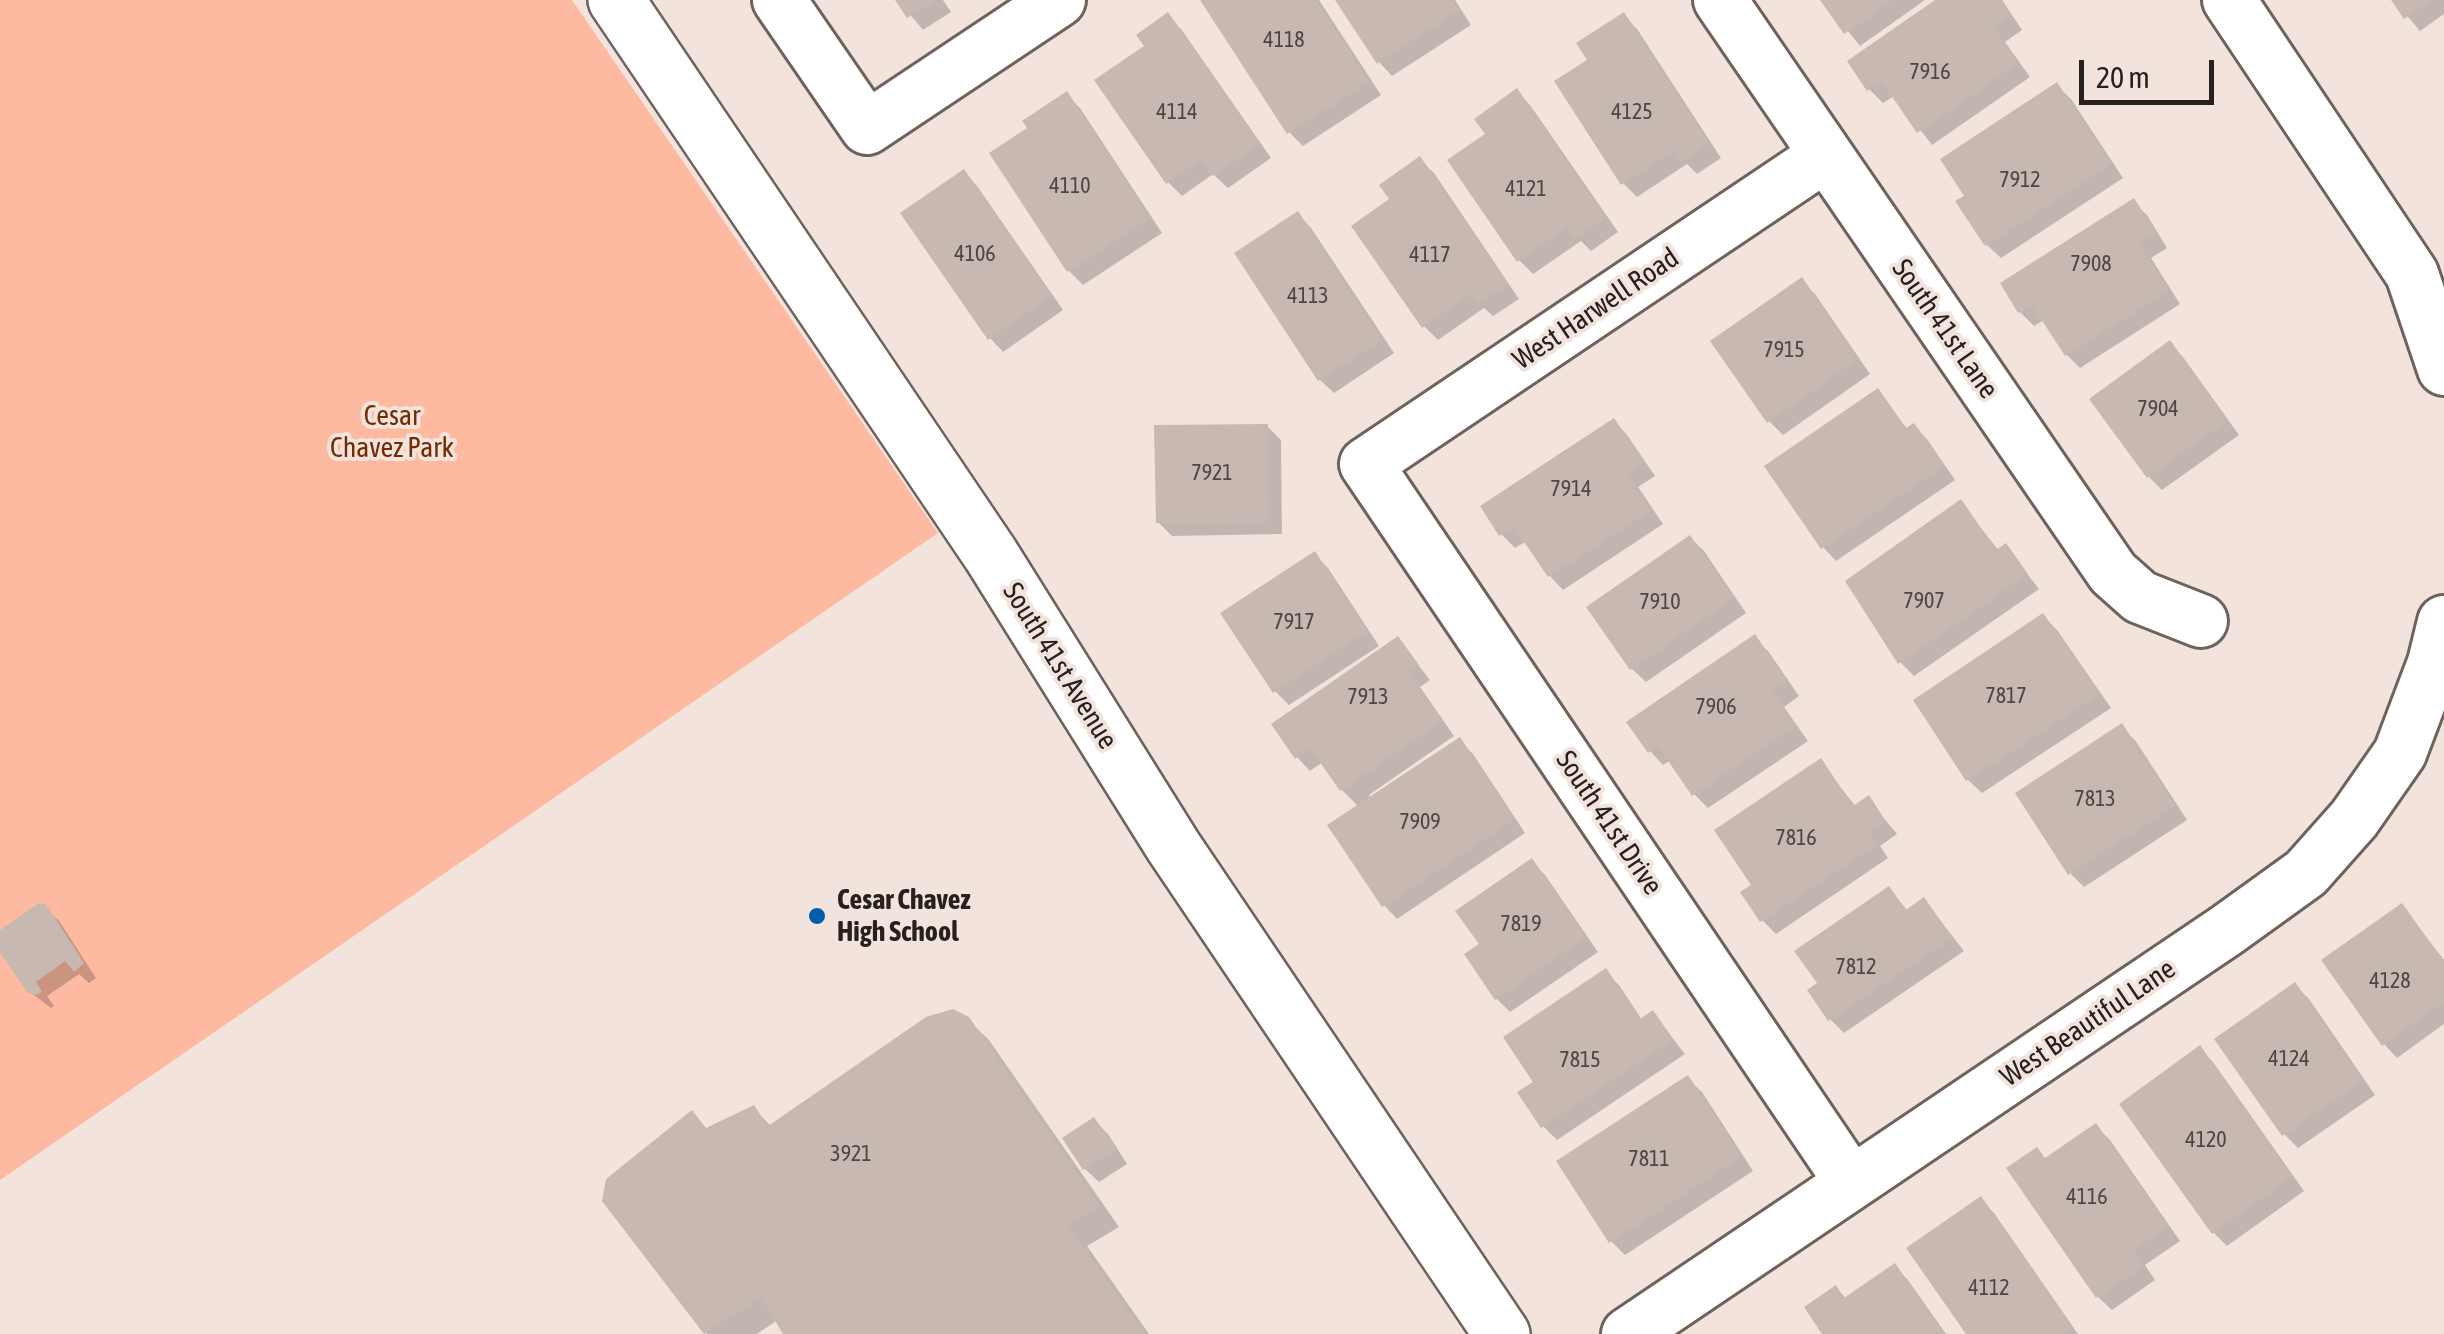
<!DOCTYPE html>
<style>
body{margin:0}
#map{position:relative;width:2444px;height:1334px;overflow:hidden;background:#f3e3dd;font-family:"Asap Condensed",sans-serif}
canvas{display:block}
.scale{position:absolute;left:2079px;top:60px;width:135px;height:45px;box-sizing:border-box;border:5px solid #26201e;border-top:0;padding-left:12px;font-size:30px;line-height:35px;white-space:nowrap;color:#26201e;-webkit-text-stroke:8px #f3e3dd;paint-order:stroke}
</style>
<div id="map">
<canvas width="2444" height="1334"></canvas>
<div class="scale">20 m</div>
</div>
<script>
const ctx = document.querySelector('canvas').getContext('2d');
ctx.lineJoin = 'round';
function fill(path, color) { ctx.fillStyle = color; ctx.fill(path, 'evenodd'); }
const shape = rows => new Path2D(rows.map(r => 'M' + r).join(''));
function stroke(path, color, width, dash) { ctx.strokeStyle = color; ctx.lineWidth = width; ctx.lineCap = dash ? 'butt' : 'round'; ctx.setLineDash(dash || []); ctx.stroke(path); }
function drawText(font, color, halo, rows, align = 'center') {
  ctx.font = font + ' "Asap Condensed",sans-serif'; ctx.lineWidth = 8; ctx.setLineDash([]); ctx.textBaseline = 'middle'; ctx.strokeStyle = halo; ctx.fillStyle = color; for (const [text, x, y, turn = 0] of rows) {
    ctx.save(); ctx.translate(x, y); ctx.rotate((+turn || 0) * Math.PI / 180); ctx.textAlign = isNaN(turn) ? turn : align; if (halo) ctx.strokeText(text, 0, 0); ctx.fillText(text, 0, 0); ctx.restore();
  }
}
const green = shape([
 [0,0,572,0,938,533,0,1180]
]);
const shadow = shape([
 [898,0,943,0,951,12,923,30],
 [1204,0,1319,0,1381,95,1303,146,1289,132],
 [1338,0,1455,0,1471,25,1392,76,1379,62],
 [1823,0,1925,0,1860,46],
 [1939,0,2002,0,2022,30,2005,42,2030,77,1932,145,1894,96,1883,103,1869,89],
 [2394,0,2444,0,2444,14,2420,31],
 [1623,15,1637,29,1721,158,1697,174,1687,164,1637,197,1623,183,1590,61],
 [1168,16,1181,29,1271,158,1228,188,1213,174,1182,196,1168,182,1148,46],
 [2057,86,2071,99,2123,178,2001,258,1987,245,1968,197],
 [1517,92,1530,105,1618,232,1591,251,1581,241,1533,274,1519,260,1488,134],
 [1067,95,1080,108,1162,233,1083,285,1069,271,993,154,1030,129],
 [1420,160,1434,173,1519,299,1493,316,1484,308,1438,340,1424,326,1393,200],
 [964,172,977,186,1063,310,1003,352,990,338],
 [2133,202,2147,215,2167,248,2151,258,2180,304,2080,368,2067,355,2044,320,2034,326,2020,312,2003,284],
 [1298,214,1311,228,1394,353,1334,393,1320,380],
 [1801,281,1815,294,1870,374,1783,435,1769,421],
 [2170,344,2183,357,2239,435,2162,490,2149,477],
 [1878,391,1908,430,1914,426,1927,439,1955,480,1836,561,1823,547],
 [1614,421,1627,435,1655,476,1638,487,1663,524,1563,590,1550,576,1527,541,1515,548,1501,534],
 [1267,426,1281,440,1282,534,1172,536,1158,522],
 [1961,503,1999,551,2006,547,2039,589,1914,676,1900,662],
 [1690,538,1704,551,1746,613,1646,682,1632,669,1590,607],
 [1314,554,1328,568,1379,646,1289,705,1275,691],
 [2043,616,2057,630,2111,708,1982,793,1968,780,1916,700],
 [1754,638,1768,651,1799,696,1784,707,1808,741,1708,808,1694,794,1671,760,1663,765,1650,751],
 [1398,639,1430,680,1420,687,1454,736,1369,795,1371,799,1459,740,1473,754,1525,833,1397,919,1384,905,1359,807,1342,790,1323,762,1310,771,1297,757],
 [2121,727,2135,740,2187,820,2084,887,2070,873],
 [1820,761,1856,807,1868,799,1897,834,1880,846,1888,858,1776,934,1762,920],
 [1531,861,1545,875,1598,952,1510,1012,1496,998],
 [1889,889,1908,911,1924,900,1964,951,1844,1033,1830,1019,1820,984],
 [2402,906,2444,960,2444,1024,2397,1058,2384,1044],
 [44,907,59,921,96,978,89,983,79,974,47,996,54,1006,51,1008,30,992,0,946,0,935],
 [1605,972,1619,985,1642,1020,1653,1013,1685,1054,1557,1140,1543,1126,1536,1082],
 [2295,985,2309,999,2375,1095,2298,1148,2284,1134],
 [967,1019,989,1040,1119,1227,1087,1246,1149,1334,786,1334,779,1319,757,1334,707,1334,605,1201,692,1114,708,1130,754,1109,772,1127],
 [2200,1049,2213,1062,2304,1191,2227,1246,2213,1232],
 [1688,1079,1702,1092,1753,1171,1625,1255,1611,1241],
 [1094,1120,1108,1134,1127,1164,1099,1182,1085,1169,1065,1138],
 [2096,1126,2110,1140,2180,1241,2145,1265,2155,1280,2112,1310,2098,1297,2010,1169,2046,1160],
 [1980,1199,1994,1213,2078,1334,1969,1334],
 [1894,1266,1908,1280,1946,1334,1825,1334,1836,1289,1847,1299]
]);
const building = shape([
 [895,0,935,0,907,18],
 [1200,0,1316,0,1369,81,1287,134],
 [1335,0,1452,0,1459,10,1377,64],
 [1820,0,1893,0,1844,34],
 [1935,0,2000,0,2011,15,1993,27,2018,63,1917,133,1882,82,1867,91,1847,61],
 [2391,0,2431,0,2404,19],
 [1168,12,1260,144,1212,176,1201,160,1166,184,1094,80,1144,46,1136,35],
 [1624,12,1709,143,1681,162,1673,150,1621,185,1554,81,1587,60,1576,43],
 [2057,82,2111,164,1985,246,1955,201,1964,196,1940,159],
 [1517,88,1606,218,1575,239,1567,227,1517,262,1447,160,1485,134,1474,119],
 [1067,91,1150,218,1067,272,989,153,1027,128,1022,121],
 [1420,156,1508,284,1477,304,1471,294,1422,328,1351,226,1389,199,1379,185],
 [964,169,1051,295,988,340,900,213],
 [2134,198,2156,233,2139,244,2169,290,2065,356,2032,305,2018,313,2000,283],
 [1298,211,1382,339,1318,381,1234,253],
 [1802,277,1858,359,1767,423,1710,341],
 [2170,340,2228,420,2147,478,2089,399],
 [1878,388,1906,428,1914,423,1944,465,1821,549,1764,466],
 [1614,418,1643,462,1627,473,1651,510,1548,577,1514,527,1499,536,1480,506],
 [1268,424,1269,521,1156,523,1154,425],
 [1961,499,1996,550,2006,543,2028,574,1898,664,1845,581],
 [1690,535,1734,598,1630,670,1586,607],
 [1315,551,1367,631,1273,693,1220,613],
 [2043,613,2100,693,1966,781,1913,700],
 [1755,634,1787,682,1772,692,1796,726,1692,796,1658,746,1648,753,1626,722],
 [1398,636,1419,665,1408,672,1442,721,1340,791,1310,748,1295,759,1271,724],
 [2122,723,2175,805,2068,875,2015,793],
 [1460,737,1514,819,1382,907,1327,825],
 [1821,758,1853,806,1869,795,1885,820,1868,831,1876,844,1760,922,1740,892,1751,885,1714,830],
 [1532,858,1586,937,1495,1000,1464,954,1479,944,1455,911],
 [1889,886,1906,910,1924,897,1952,937,1828,1021,1807,990,1817,983,1794,951],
 [39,903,46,904,84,963,74,972,65,961,36,982,42,992,36,995,28,993,0,953,0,930],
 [2402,903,2444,962,2444,1001,2382,1046,2321,960],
 [1606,968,1640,1019,1653,1010,1673,1039,1541,1128,1517,1092,1533,1082,1503,1037],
 [2295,982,2363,1080,2282,1136,2214,1039],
 [953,1009,969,1017,1100,1206,1068,1225,1145,1334,783,1334,761,1297,704,1334,602,1201,606,1179,692,1110,706,1128,754,1105,768,1126,926,1017],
 [2200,1045,2292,1176,2212,1234,2119,1104],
 [1688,1075,1741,1156,1609,1243,1556,1161],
 [1094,1117,1116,1149,1083,1170,1062,1138],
 [2096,1123,2168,1226,2133,1251,2143,1266,2096,1298,2006,1168,2037,1147,2045,1158],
 [1981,1196,2072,1327,2062,1334,1966,1334,1906,1248],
 [1895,1263,1944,1334,1822,1334,1804,1307,1836,1285,1844,1298]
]);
const street = shape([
 [779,0,867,128,1059,0],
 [1720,0,2113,573,2140,597,2201,621],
 [2229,0,2412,274,2444,369],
 [1826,155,1366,464,1851,1182],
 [1628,1334,2227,930,2306,873,2354,819,2400,753,2434,663,2444,622]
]);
const secondary = shape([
 [616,0,991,555,1173,846,1502,1334]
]);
const markers = [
 [817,916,10,"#025eac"]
];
const numberNames = [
 ["4118",1284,40],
 ["7916",1930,72],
 ["4114",1177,112],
 ["4125",1632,112],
 ["7912",2020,180],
 ["4110",1070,186],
 ["4121",1526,189],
 ["4106",975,254],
 ["4117",1430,255],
 ["7908",2091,264],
 ["4113",1308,296],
 ["7915",1784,350],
 ["7904",2158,409],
 ["7921",1212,473],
 ["7914",1571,489],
 ["7907",1924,601],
 ["7910",1660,602],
 ["7917",1294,622],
 ["7817",2006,696],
 ["7913",1368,697],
 ["7906",1716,707],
 ["7813",2095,799],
 ["7909",1420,822],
 ["7816",1796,838],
 ["7819",1521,924],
 ["7812",1856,967],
 ["4128",2390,981],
 ["4124",2289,1059],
 ["7815",1580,1060],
 ["4120",2206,1140],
 ["3921",851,1154],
 ["7811",1649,1159],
 ["4116",2087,1197],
 ["4112",1989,1288]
];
const streetNames = [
 ["West Harwell Road",1596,309,-34],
 ["South 41st Lane",1945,329,55],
 ["South 41st Avenue",1060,666,58],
 ["South 41st Drive",1609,823,56],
 ["West Beautiful Lane",2088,1023,-34]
];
const parkNames = [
 ["Cesar",392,416],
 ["Chavez Park",392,448]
];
const poiNames = [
 ["Cesar Chavez",837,900],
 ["High School",837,932]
];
fill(green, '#febaa0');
fill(shadow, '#0003');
fill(building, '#c7b8b2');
stroke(street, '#6f625c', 58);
stroke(secondary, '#6f625c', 60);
stroke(street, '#fff', 52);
stroke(secondary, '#fff', 55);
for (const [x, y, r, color] of markers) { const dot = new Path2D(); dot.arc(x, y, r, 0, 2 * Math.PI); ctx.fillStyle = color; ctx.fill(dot); stroke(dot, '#f3e3dd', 4); }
drawText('22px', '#4e4643', null, numberNames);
drawText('28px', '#26201e', '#f3e3dd', streetNames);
drawText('28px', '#752a03', '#f3e3dd', parkNames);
drawText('bold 28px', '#26201e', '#f3e3dd', poiNames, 'left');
</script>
